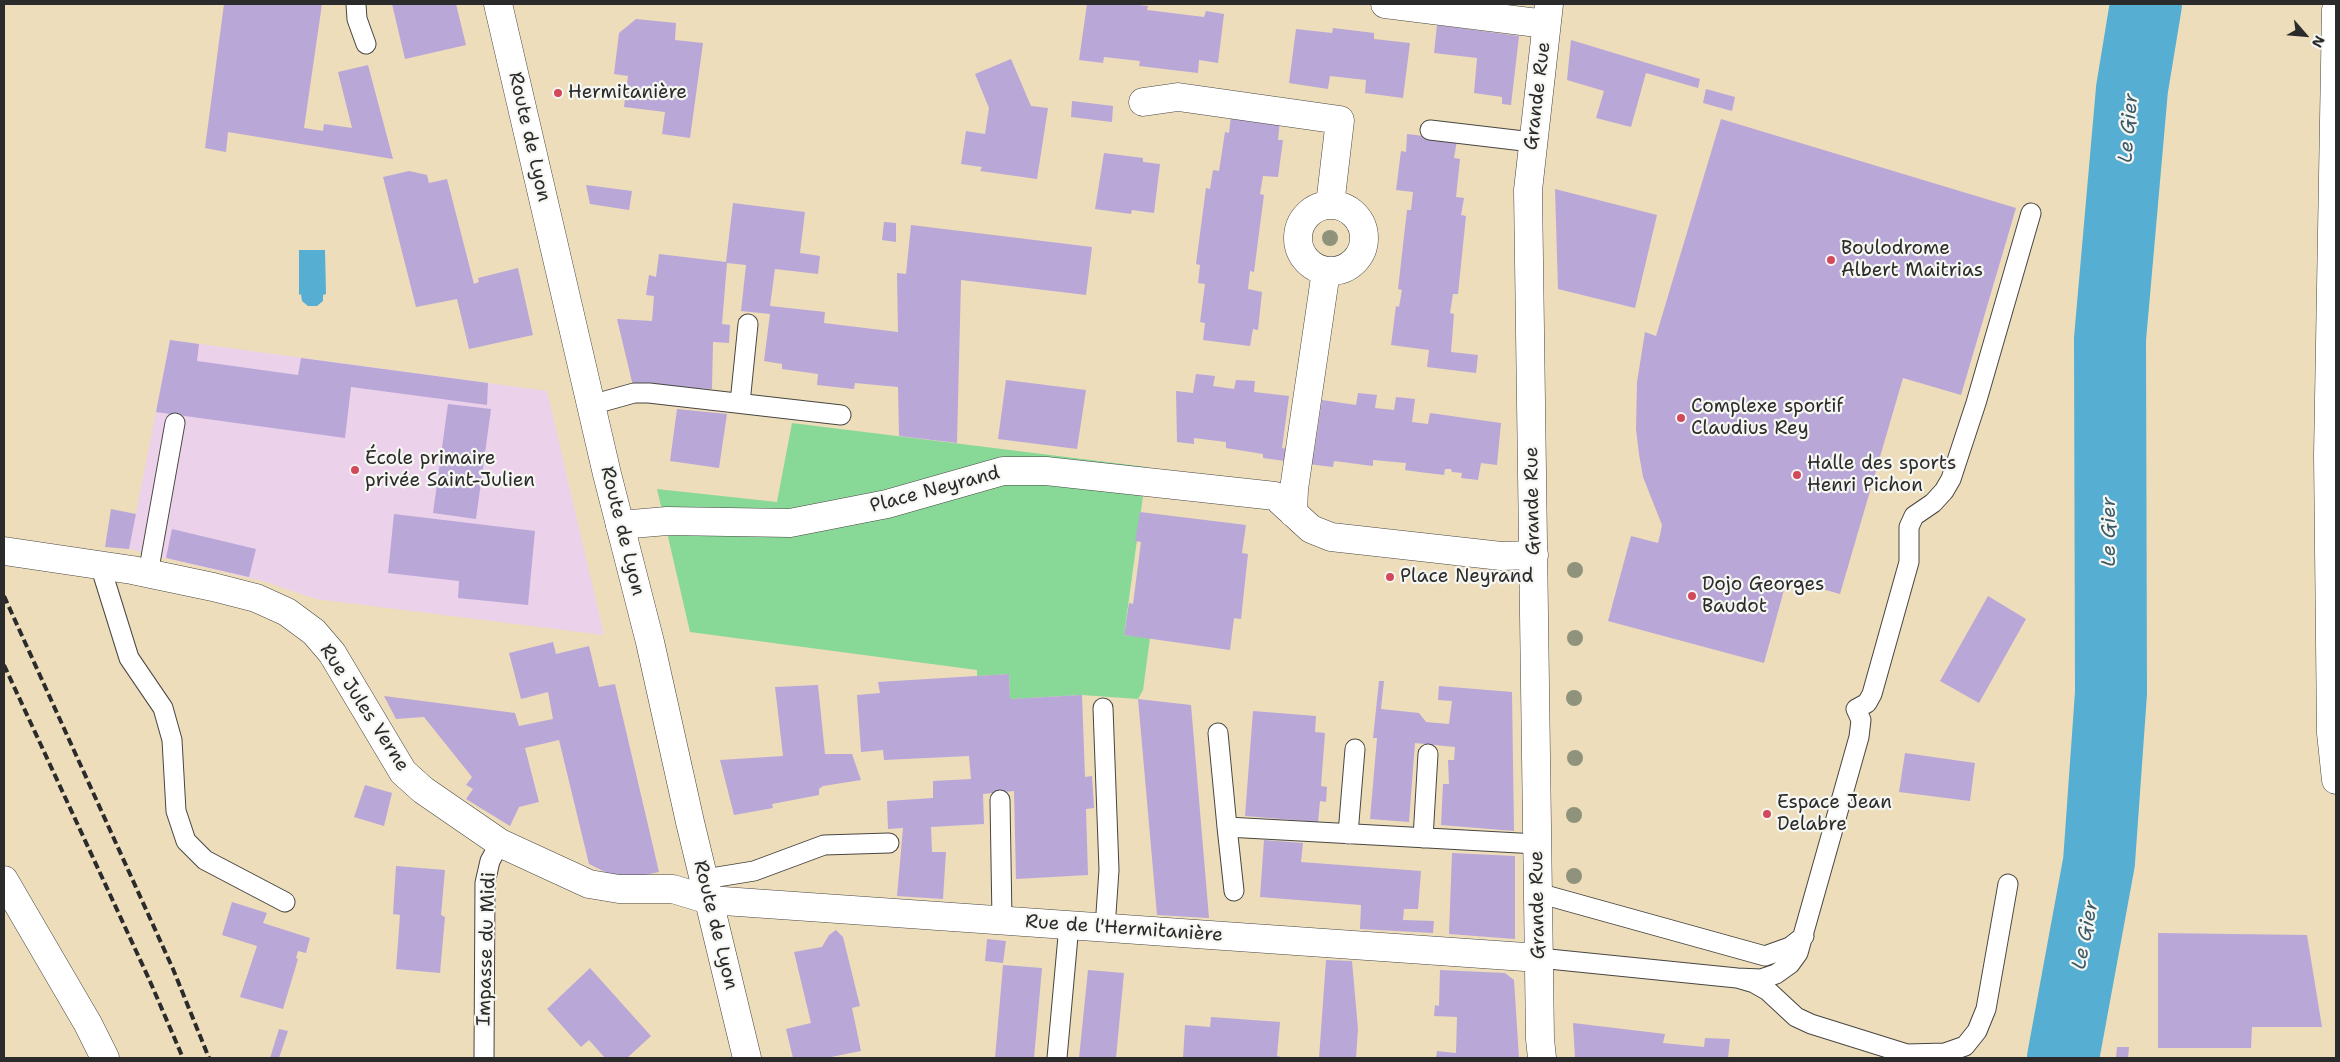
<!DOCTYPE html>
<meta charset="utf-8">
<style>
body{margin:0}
#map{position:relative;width:2340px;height:1062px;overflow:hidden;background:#edddbb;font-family:"Shantell Sans",sans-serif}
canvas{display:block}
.frame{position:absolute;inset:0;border:5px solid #2b2b2b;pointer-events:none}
.north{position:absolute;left:2280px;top:10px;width:50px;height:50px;-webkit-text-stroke:4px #f6f6f2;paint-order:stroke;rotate:117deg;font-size:14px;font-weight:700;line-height:20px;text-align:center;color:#2b2b2b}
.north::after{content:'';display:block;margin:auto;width:18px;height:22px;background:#2b2b2b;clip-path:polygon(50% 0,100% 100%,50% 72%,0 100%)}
</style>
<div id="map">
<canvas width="2340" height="1062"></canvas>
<div class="frame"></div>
<div class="north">N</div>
</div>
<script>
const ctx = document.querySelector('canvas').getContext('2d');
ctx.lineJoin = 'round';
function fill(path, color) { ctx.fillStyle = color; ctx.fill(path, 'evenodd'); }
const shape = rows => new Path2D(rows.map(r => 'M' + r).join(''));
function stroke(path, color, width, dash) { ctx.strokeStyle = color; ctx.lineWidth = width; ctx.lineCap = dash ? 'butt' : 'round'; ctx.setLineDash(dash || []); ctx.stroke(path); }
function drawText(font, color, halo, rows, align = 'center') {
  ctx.font = font + ' "Shantell Sans",sans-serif'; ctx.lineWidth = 4.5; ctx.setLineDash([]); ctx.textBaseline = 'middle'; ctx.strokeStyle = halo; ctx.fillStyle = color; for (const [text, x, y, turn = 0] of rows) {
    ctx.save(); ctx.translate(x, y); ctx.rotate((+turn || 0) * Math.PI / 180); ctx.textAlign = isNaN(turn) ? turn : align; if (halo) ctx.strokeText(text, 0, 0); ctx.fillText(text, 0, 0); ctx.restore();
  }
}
const built = shape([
 [170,340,547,391,604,635,316,599,266,582,129,549]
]);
const green = shape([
 [792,423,1147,467,1124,635,1150,638,1143,690,1138,699,1082,695,1010,699,1009,674,977,676,977,670,690,632,657,489,777,502]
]);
const water = shape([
 [299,250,325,250,326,294,323,295,323,301,317,306,308,306,302,301,301,294,299,295]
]);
const river = shape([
 [2063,1058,2099,862,2111,693,2110,339,2132,89,2146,4]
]);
const building = shape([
 [224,4,322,4,304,128,323,131,324,124,352,128,338,72,368,65,393,159,228,132,226,152,205,148],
 [392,4,456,4,466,45,405,59],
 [1087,4,1130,4,1148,6,1147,10,1204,17,1206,11,1224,14,1218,63,1199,60,1198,73,1139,66,1140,61,1104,57,1103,63,1079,60],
 [636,19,676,23,675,40,703,43,690,138,662,134,665,112,624,107,628,76,614,74,619,33],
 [1437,25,1519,36,1511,105,1502,104,1502,97,1474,93,1477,58,1434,53],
 [1333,28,1374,33,1374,39,1410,43,1403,98,1365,93,1366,80,1330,76,1328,89,1289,83,1296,29,1332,33],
 [1571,40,1700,79,1698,88,1646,73,1631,127,1596,118,1604,91,1567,80],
 [1011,59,1031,106,1048,108,1037,179,980,171,982,167,961,164,966,131,985,134,989,108,975,74],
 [1706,89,1735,97,1732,111,1703,103],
 [1072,101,1113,106,1112,122,1071,117],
 [1231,115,1280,121,1278,140,1283,140,1278,177,1263,176,1260,194,1264,195,1259,233,1254,272,1250,271,1248,289,1262,292,1258,330,1253,329,1250,346,1203,340,1205,323,1200,322,1205,284,1198,283,1200,265,1196,264,1206,188,1210,189,1213,170,1219,171,1225,132,1229,133],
 [1721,119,2016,208,1961,395,1903,378,1840,594,1787,579,1764,663,1608,621,1631,536,1658,543,1660,535,1662,525,1643,477,1639,454,1636,429,1637,382,1645,332,1656,336],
 [1407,134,1457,140,1454,158,1460,159,1456,197,1464,198,1461,215,1466,216,1458,294,1453,294,1450,313,1454,314,1451,352,1478,355,1476,373,1427,367,1429,350,1391,345,1396,306,1399,307,1402,290,1398,289,1407,210,1411,210,1413,192,1396,190,1401,151,1406,152],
 [1104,153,1143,158,1143,162,1160,164,1154,213,1132,210,1131,214,1095,209],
 [409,171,427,175,429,183,447,179,474,284,479,282,478,278,518,268,533,335,469,349,457,299,416,307,383,177],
 [586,185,632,191,629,210,590,204],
 [1555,189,1657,215,1635,308,1558,289],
 [733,203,805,212,800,253,820,256,818,274,775,269,770,306,825,312,824,323,898,332,897,273,906,274,911,225,1092,247,1086,295,961,280,957,443,899,436,898,387,855,383,854,389,817,385,818,374,782,369,782,364,764,361,770,314,741,311,746,265,727,263,722,324,730,325,729,343,713,342,712,389,633,386,617,319,652,321,654,296,646,295,649,275,656,277,659,254,726,262],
 [884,222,896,223,896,242,882,240],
 [170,340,199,344,197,361,298,375,301,358,488,383,487,405,351,387,345,438,156,412],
 [1196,374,1215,376,1213,386,1234,389,1236,380,1255,381,1254,392,1289,396,1282,448,1287,449,1285,461,1263,458,1263,454,1226,448,1226,442,1194,438,1194,444,1177,442,1176,391,1193,393],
 [1006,380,1086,390,1077,449,998,439],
 [1358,393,1377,395,1375,408,1394,410,1396,397,1415,399,1412,422,1428,424,1430,413,1501,423,1497,465,1481,463,1478,480,1461,478,1462,473,1452,472,1451,469,1445,469,1444,475,1419,472,1405,470,1406,463,1373,460,1373,466,1334,461,1333,467,1308,464,1310,452,1314,453,1322,400,1356,405],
 [448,404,491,409,476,519,433,513],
 [677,409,727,414,719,468,670,461],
 [111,509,136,514,129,549,105,547],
 [1140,512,1246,525,1242,553,1248,554,1241,619,1234,618,1230,650,1124,635,1129,603,1133,604,1141,542,1135,541],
 [394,514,535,531,528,605,458,598,459,581,388,573],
 [172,529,256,549,249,577,166,558],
 [1988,596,2026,619,1979,703,1940,681],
 [553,642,556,654,589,646,599,687,615,684,659,872,621,880,589,864,559,740,525,748,539,802,519,807,510,826,466,799,473,789,466,785,472,777,424,717,396,719,384,696,515,713,519,726,553,719,548,692,521,699,509,653],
 [1009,674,1010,699,1082,695,1085,777,1092,776,1094,808,1086,809,1088,875,1016,879,1014,791,983,794,984,824,931,827,932,852,946,852,943,899,897,896,903,828,888,829,887,801,933,798,933,781,971,779,969,756,884,760,883,750,861,752,857,695,880,693,878,682],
 [1379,681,1384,681,1381,709,1419,713,1426,722,1449,724,1452,701,1438,700,1439,686,1512,692,1514,831,1441,825,1443,784,1449,784,1448,760,1454,760,1455,747,1415,743,1409,822,1370,819,1377,738,1373,738],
 [818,685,825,754,852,754,861,780,823,786,819,789,819,795,772,804,773,808,734,815,720,760,783,756,775,687],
 [1138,699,1191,705,1209,918,1157,915],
 [1253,711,1316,716,1315,732,1325,733,1321,786,1327,787,1326,802,1320,801,1318,822,1245,816],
 [1905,753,1975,763,1970,801,1899,792],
 [365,785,392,793,384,826,354,817],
 [1264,840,1303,843,1301,862,1421,871,1418,909,1404,909,1403,920,1434,921,1433,933,1360,929,1361,905,1260,897],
 [1452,853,1515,856,1515,939,1449,934],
 [396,866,445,870,441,915,445,917,440,973,396,969,400,915,393,914],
 [232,902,267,913,263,923,310,938,306,953,298,951,296,958,298,959,283,1009,240,997,257,946,222,935],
 [836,930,843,937,860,1006,852,1008,861,1051,826,1058,793,1058,786,1029,811,1023,794,952,822,947,829,935],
 [2158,933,2307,935,2322,1027,2252,1027,2251,1048,2158,1048],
 [987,939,1006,941,1003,963,985,961],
 [1326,960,1352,961,1358,1029,1356,1058,1319,1058],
 [1003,965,1042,968,1034,1058,995,1058],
 [590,968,651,1036,627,1058,605,1058,589,1040,581,1047,547,1009],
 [1088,970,1124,973,1116,1058,1079,1058],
 [1440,970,1505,973,1514,980,1519,1058,1436,1058,1437,1051,1456,1053,1457,1017,1434,1016,1435,1005,1439,1006],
 [1211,1017,1280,1022,1277,1056,1285,1058,1183,1058,1185,1025,1210,1027],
 [1573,1023,1665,1034,1663,1043,1704,1047,1705,1038,1730,1039,1728,1058,1575,1058],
 [279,1029,288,1031,279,1058,270,1058],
 [2117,1047,2129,1047,2128,1058,2116,1058]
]);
const lane = shape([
 [356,4,357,19,366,44],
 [1430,130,1532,142],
 [740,403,748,324],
 [591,405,634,393,649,393,841,415],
 [100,565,129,658,163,708,172,740,176,811,186,841,205,860,285,902],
 [148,574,175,423],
 [1103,708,1109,870,1105,928],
 [1218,733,1227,827,1537,844],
 [1000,800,1002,920],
 [1227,827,1234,891],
 [1348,834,1355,749],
 [1423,838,1428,754],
 [705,879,754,871,824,845,889,843],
 [1538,893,1765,956,1790,947,1804,936],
 [1539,958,1737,978,1754,983,1768,991,1796,1017,1811,1024,1907,1054,1945,1053,1965,1046,1977,1031,1986,1009,2008,884],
 [1737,978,1761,979,1776,974,1790,964,1798,953,1859,737,1861,720,1856,709,1867,703,1872,694,1909,562,1909,527,1914,516,1933,503,1944,491,1951,479,1976,403,2031,213],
 [484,1058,485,883,490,861,500,843],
 [1057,1058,1069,925]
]);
const street = shape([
 [1385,4,1546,24],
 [1143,102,1178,97,1340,120,1330,205],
 '1298 238a33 33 0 1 1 66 0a33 33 0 1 1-66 0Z',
 [1293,513,1294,489,1326,271],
 [620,525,667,521,790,523,887,504,1003,471,1046,471,1275,496,1311,529,1331,537,1501,556,1534,555],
 [4,551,132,570,213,587,256,598,287,612,314,632,332,653,403,772,423,790,500,843,589,884,619,889,673,889,709,900,1539,958],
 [4,880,88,1024,105,1058],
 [1542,1058,1540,1039,1528,190,1549,4]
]);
const secondary = shape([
 [498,4,607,474,650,642,690,822,747,1058]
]);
const primary = shape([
 [2336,10,2328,455,2331,733,2336,780]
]);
const rail = shape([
 [4,596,173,969,209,1058],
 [4,665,149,979,183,1058]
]);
const trees = [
 [1330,238],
 [1575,570],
 [1575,638],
 [1574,698],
 [1575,758],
 [1574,815],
 [1574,876]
];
const markers = [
 [558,93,5,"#d1495b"],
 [1831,260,5,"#d1495b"],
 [1681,418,5,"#d1495b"],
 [355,470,5,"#d1495b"],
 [1797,475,5,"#d1495b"],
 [1390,577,5,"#d1495b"],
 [1692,596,5,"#d1495b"],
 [1767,814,5,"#d1495b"]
];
const poiNames = [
 ["Hermitanière",568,93],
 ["Boulodrome",1841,249],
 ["Albert Maitrias",1841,271],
 ["Complexe sportif",1691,407],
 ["Claudius Rey",1691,429],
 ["École primaire",365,459],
 ["privée Saint-Julien",365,481],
 ["Halle des sports",1807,464],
 ["Henri Pichon",1807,486],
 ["Place Neyrand",1400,577],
 ["Dojo Georges",1702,585],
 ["Baudot",1702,607],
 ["Espace Jean",1777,803],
 ["Delabre",1777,825]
];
const streetNames = [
 ["Grande Rue",1538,96,-83],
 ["Route de Lyon",529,137,77],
 ["Place Neyrand",935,490,-15],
 ["Grande Rue",1533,501,-91],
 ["Route de Lyon",622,531,76],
 ["Rue Jules Verne",364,708,57],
 ["Grande Rue",1538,905,-91],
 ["Route de Lyon",715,925,76],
 ["Rue de l'Hermitanière",1124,929,4],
 ["Impasse du Midi",487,949,-88]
];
const waterNames = [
 ["Le Gier",2129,128,-85],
 ["Le Gier",2110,532,-90],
 ["Le Gier",2086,935,-79]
];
fill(built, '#ecd1ea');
fill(green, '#88d898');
fill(water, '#56afd3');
stroke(river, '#56afd3', 72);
fill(building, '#b9a7d8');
stroke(lane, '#484641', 21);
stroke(street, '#484641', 29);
stroke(secondary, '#484641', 29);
stroke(primary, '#484641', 29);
stroke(lane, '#fff', 19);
stroke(street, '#fff', 28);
stroke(secondary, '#fff', 28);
stroke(primary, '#fff', 28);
stroke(rail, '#2b2b2b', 4, [8, 4]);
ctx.fillStyle = '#8f937b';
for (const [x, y] of trees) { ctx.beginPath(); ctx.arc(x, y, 8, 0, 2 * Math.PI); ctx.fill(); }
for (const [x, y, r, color] of markers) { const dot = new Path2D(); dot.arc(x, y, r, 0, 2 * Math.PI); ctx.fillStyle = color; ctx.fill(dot); stroke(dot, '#f6f6f2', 2); }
drawText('19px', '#2b2b2b', '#f6f6f2', poiNames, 'left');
drawText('19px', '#2b2b2b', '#f6f6f2', streetNames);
drawText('italic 20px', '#3a5966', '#f6f6f2', waterNames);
</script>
